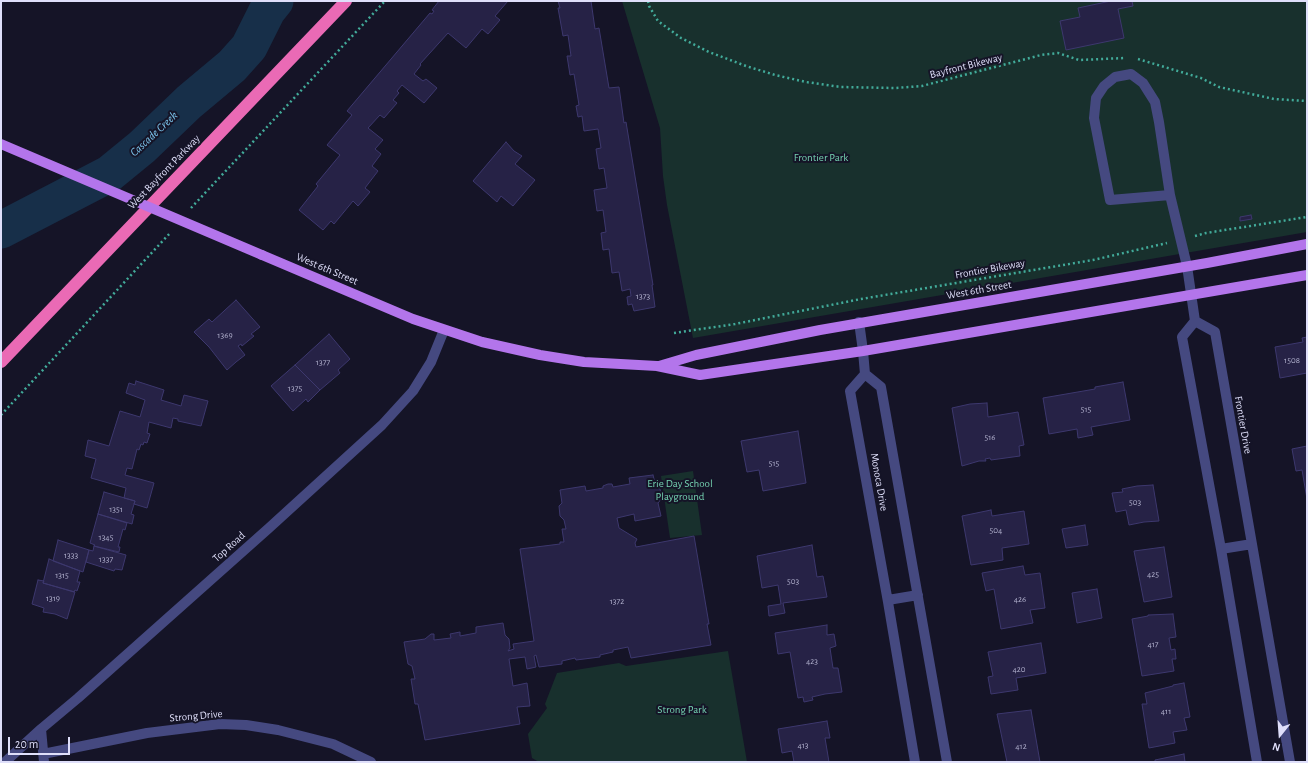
<!DOCTYPE html>
<style>
body{margin:0}
#map{position:relative;width:1308px;height:763px;overflow:hidden;background:#151427;font-family:"Alegreya Sans",sans-serif}
canvas{display:block}
.frame{position:absolute;inset:0;border:2px solid #dfdffa;pointer-events:none}
.north{position:absolute;left:1260px;top:715px;width:40px;height:40px;-webkit-text-stroke:3px #151427;paint-order:stroke;rotate:197deg;font-size:11px;font-weight:700;line-height:16px;text-align:center;color:#dfdffa}
.north::after{content:'';display:block;margin:auto;width:14px;height:18px;background:#dfdffa;clip-path:polygon(50% 0,100% 100%,50% 72%,0 100%)}
.scale{position:absolute;left:8px;top:737px;width:62px;height:18px;box-sizing:border-box;border:2px solid #dfdffa;border-top:0;padding-left:5px;font-size:12px;line-height:14px;white-space:nowrap;color:#dfdffa;-webkit-text-stroke:3px #151427;paint-order:stroke}
</style>
<div id="map">
<canvas width="1308" height="763"></canvas>
<div class="frame"></div>
<div class="north">N</div>
<div class="scale">20 m</div>
</div>
<script>
const ctx = document.querySelector('canvas').getContext('2d');
ctx.lineJoin = 'round';
function fill(path, color) { ctx.fillStyle = color; ctx.fill(path, 'evenodd'); }
const shape = rows => new Path2D(rows.map(r => 'M' + r).join(''));
function stroke(path, color, width, dash) { ctx.strokeStyle = color; ctx.lineWidth = width; ctx.lineCap = dash ? 'butt' : 'round'; ctx.setLineDash(dash || []); ctx.stroke(path); }
function drawText(font, color, halo, rows, align = 'center') {
  ctx.font = font + ' "Alegreya Sans",sans-serif'; ctx.lineWidth = 4; ctx.setLineDash([]); ctx.textBaseline = 'middle'; ctx.strokeStyle = halo; ctx.fillStyle = color; for (const [text, x, y, turn = 0] of rows) {
    ctx.save(); ctx.translate(x, y); ctx.rotate((+turn || 0) * Math.PI / 180); ctx.textAlign = isNaN(turn) ? turn : align; if (halo) ctx.strokeText(text, 0, 0); ctx.fillText(text, 0, 0); ctx.restore();
  }
}
const green = shape([
 [622,1,1307,1,1307,232,693,338,667,205,663,176,660,128],
 [693,471,702,535,670,538,661,476],
 [728,651,747,762,539,762,532,758,528,734,547,708,545,704,557,673,619,663,626,666]
]);
const river = shape([
 [1,230,109,174,142,147,189,102,232,66,249,47,267,11,275,1]
]);
const building = shape([
 [439,1,508,1,495,16,500,20,488,34,482,29,466,48,448,33,420,64,421,65,414,74,423,81,426,79,437,88,424,103,402,85,397,91,399,93,393,100,397,103,384,118,380,115,368,128,383,140,375,149,381,154,372,166,378,171,365,188,370,192,358,206,353,201,334,224,331,221,323,230,299,210,318,186,316,184,340,155,327,145,352,115,347,111,430,13,432,14,434,11,432,10,439,1],
 [558,1,591,1,595,29,599,28,609,88,619,87,624,123,626,122,653,285,652,285,655,307,634,311,632,304,628,305,627,297,631,296,630,289,622,291,619,272,612,273,609,249,603,250,601,233,606,232,603,210,597,211,594,190,607,188,604,168,599,169,596,149,601,148,598,129,584,131,582,116,578,117,576,106,579,105,574,74,570,75,567,56,571,56,568,35,563,36,558,8,560,8,558,1],
 [1111,1,1132,1,1133,6,1118,9,1124,38,1066,50,1060,21,1080,17,1078,8,1111,1],
 [506,142,514,151,522,156,515,164,535,180,513,206,501,196,497,202,473,181,506,142],
 [1251,215,1252,219,1240,221,1240,217,1251,215],
 [236,300,260,327,251,334,254,336,242,346,241,344,238,346,245,355,236,362,227,370,209,347,194,332,209,319,212,322,236,300],
 [329,334,350,359,338,370,340,373,320,390,295,365,329,334],
 [1307,337,1307,373,1280,378,1275,347,1303,342,1302,338,1307,337],
 [295,365,320,390,308,402,306,399,293,411,271,386,295,365],
 [136,381,164,390,161,400,181,406,184,395,208,401,201,426,178,421,178,419,173,418,171,428,149,422,147,433,150,434,147,443,144,442,143,445,141,444,139,450,137,449,132,469,127,468,125,475,154,483,147,508,134,504,135,501,124,498,126,488,91,478,96,459,85,456,88,440,109,446,120,411,140,417,145,400,126,393,129,383,135,385,136,381],
 [1123,382,1130,420,1091,427,1093,435,1078,438,1077,429,1049,434,1043,398,1095,389,1095,387,1123,382],
 [987,403,988,417,1018,412,1024,445,1019,446,1020,456,991,460,990,458,985,459,986,461,979,461,962,466,952,408,970,404,987,403],
 [798,431,806,483,763,491,759,470,747,472,741,441,798,431],
 [1307,446,1307,499,1302,470,1296,471,1292,449,1307,446],
 [653,475,656,487,660,489,662,498,658,503,661,516,635,521,634,514,617,518,619,528,637,539,635,543,636,547,694,536,709,624,707,624,711,645,631,658,628,647,613,650,613,652,600,655,600,657,576,660,575,658,562,661,562,664,539,667,536,655,534,656,536,667,527,669,525,657,509,659,513,686,527,683,530,706,517,707,520,724,425,740,418,704,415,704,411,679,415,679,412,666,408,664,404,642,425,639,431,634,434,634,434,640,451,638,450,634,460,632,460,636,476,633,476,627,503,623,505,635,509,639,510,648,508,651,514,649,513,644,534,641,520,549,560,544,560,542,564,542,562,529,566,529,564,520,560,516,559,506,562,503,560,490,585,486,586,491,603,488,603,486,608,484,612,484,613,487,630,484,629,478,653,475],
 [1153,485,1159,521,1144,522,1129,525,1126,510,1116,512,1112,493,1123,492,1122,489,1137,486,1153,485],
 [104,492,135,501,131,514,134,515,132,524,98,514,104,492],
 [991,510,992,516,1024,511,1029,544,1002,548,1003,560,971,565,962,516,991,510],
 [98,514,127,523,125,530,123,529,118,547,120,547,119,552,94,546,95,545,90,543,98,514],
 [1085,525,1088,545,1066,548,1062,529,1085,525],
 [58,540,89,550,83,572,53,561,58,540],
 [812,545,817,577,823,576,827,597,783,603,785,613,769,616,768,606,781,604,778,585,762,588,757,556,812,545],
 [94,546,126,555,122,570,115,569,114,571,86,562,89,550,93,551,94,546],
 [1164,547,1172,597,1144,602,1134,551,1164,547],
 [49,559,80,571,77,582,80,582,77,591,75,590,74,592,43,583,49,559],
 [1023,566,1025,575,1040,573,1045,608,1030,610,1033,623,1001,629,994,589,986,591,982,573,1023,566],
 [38,580,44,581,43,583,75,592,67,619,55,614,43,612,44,608,32,604,38,580],
 [1097,589,1102,618,1077,623,1072,593,1097,589],
 [1173,614,1176,637,1169,638,1171,650,1175,649,1176,659,1172,659,1174,671,1142,676,1132,619,1148,616,1148,615,1173,614],
 [827,625,827,635,834,634,836,646,830,648,833,668,838,668,842,692,825,694,812,697,813,700,804,702,803,697,798,698,790,652,778,654,775,633,827,625],
 [1041,643,1046,673,1016,678,1018,690,991,694,988,677,993,676,988,652,1041,643],
 [1184,683,1190,717,1184,718,1187,730,1173,732,1175,743,1149,748,1142,704,1147,704,1145,693,1173,686,1173,685,1184,683],
 [1031,710,1040,762,1007,762,997,714,1031,710],
 [827,721,830,738,825,738,829,762,794,762,792,751,782,753,778,729,827,721],
 [1184,754,1185,762,1155,762,1155,760,1184,754]
]);
const path = shape([
 [648,1,649,6,658,21,681,38,709,52,746,66,775,75,806,82,841,87,895,88,922,86,1041,55,1058,53,1079,60,1125,58],
 [1138,59,1201,78,1219,87,1274,99,1307,101],
 [191,208,385,1],
 [1195,236,1206,233,1307,217],
 [674,333,735,324,861,299,1093,260,1167,243],
 [1,415,171,232]
]);
const minor = shape([
 [1170,195,1110,200,1094,118,1096,98,1104,86,1115,77,1131,74,1143,83,1155,102,1159,122,1170,195,1187,266,1195,321],
 [859,322,863,351,865,374],
 [1221,549,1252,544],
 [888,600,918,595],
 [41,729,44,762],
 [43,754,147,733,220,724,246,725,278,730,333,744,371,762],
 [5,762,41,729,78,698,269,528,382,425,413,391,431,362,444,330],
 [915,762,888,602,850,391,865,374,881,387,947,762],
 [1257,762,1221,549,1182,337,1195,321,1215,332,1290,762]
]);
const major = shape([
 [262,255,413,319,482,342,540,355,584,362,657,366,700,375,863,351,1307,275],
 [659,366,696,355,820,330,1207,263,1307,244]
]);
const highway = shape([
 [1,362,346,1]
]);
const majorBridge = shape([
 [1,144,262,255]
]);
const numberNames = [
 ["1373",643,296],
 ["1369",225,335],
 ["1508",1292,360],
 ["1377",323,362],
 ["1375",295,388],
 ["515",1086,409],
 ["516",990,437],
 ["515",774,463],
 ["503",1135,502],
 ["1351",116,509],
 ["504",996,530],
 ["1345",106,537],
 ["1333",71,555],
 ["1337",106,559],
 ["425",1153,574],
 ["1315",62,575],
 ["503",793,581],
 ["1319",53,598],
 ["426",1020,599],
 ["1372",617,601],
 ["417",1153,644],
 ["423",812,661],
 ["420",1019,669],
 ["411",1166,711],
 ["413",803,745],
 ["412",1021,746]
];
const streetNames = [
 ["Bayfront Bikeway",966,66,-14],
 ["West Bayfront Parkway",164,172,-46],
 ["West 6th Street",327,269,23],
 ["Frontier Bikeway",990,269,-10],
 ["West 6th Street",979,290,-10],
 ["Frontier Drive",1243,425,80],
 ["Monoca Drive",879,482,80],
 ["Top Road",229,547,-42],
 ["Strong Drive",196,716,-5]
];
const parkNames = [
 ["Frontier Park",821,158],
 ["Erie Day School",680,484],
 ["Playground",680,497],
 ["Strong Park",682,710]
];
const waterNames = [
 ["Cascade Creek",154,134,-43]
];
fill(green, '#18302d');
stroke(river, '#172f49', 37);
fill(building, '#262246');
stroke(building, '#3d386e', 1);
stroke(path, '#42ab9a', 2.5, [2, 3]);
stroke(minor, '#454980', 10);
stroke(major, '#b375eb', 10);
stroke(highway, '#ea6ab5', 12);
stroke(majorBridge, '#b375eb', 10);
drawText('9px', '#b1b0cd', null, numberNames);
drawText('11px', '#dfdffa', '#151427', streetNames);
drawText('11px', '#74d1b0', '#151427', parkNames);
drawText('italic 12px', '#7bc4ec', '#151427', waterNames);
</script>
